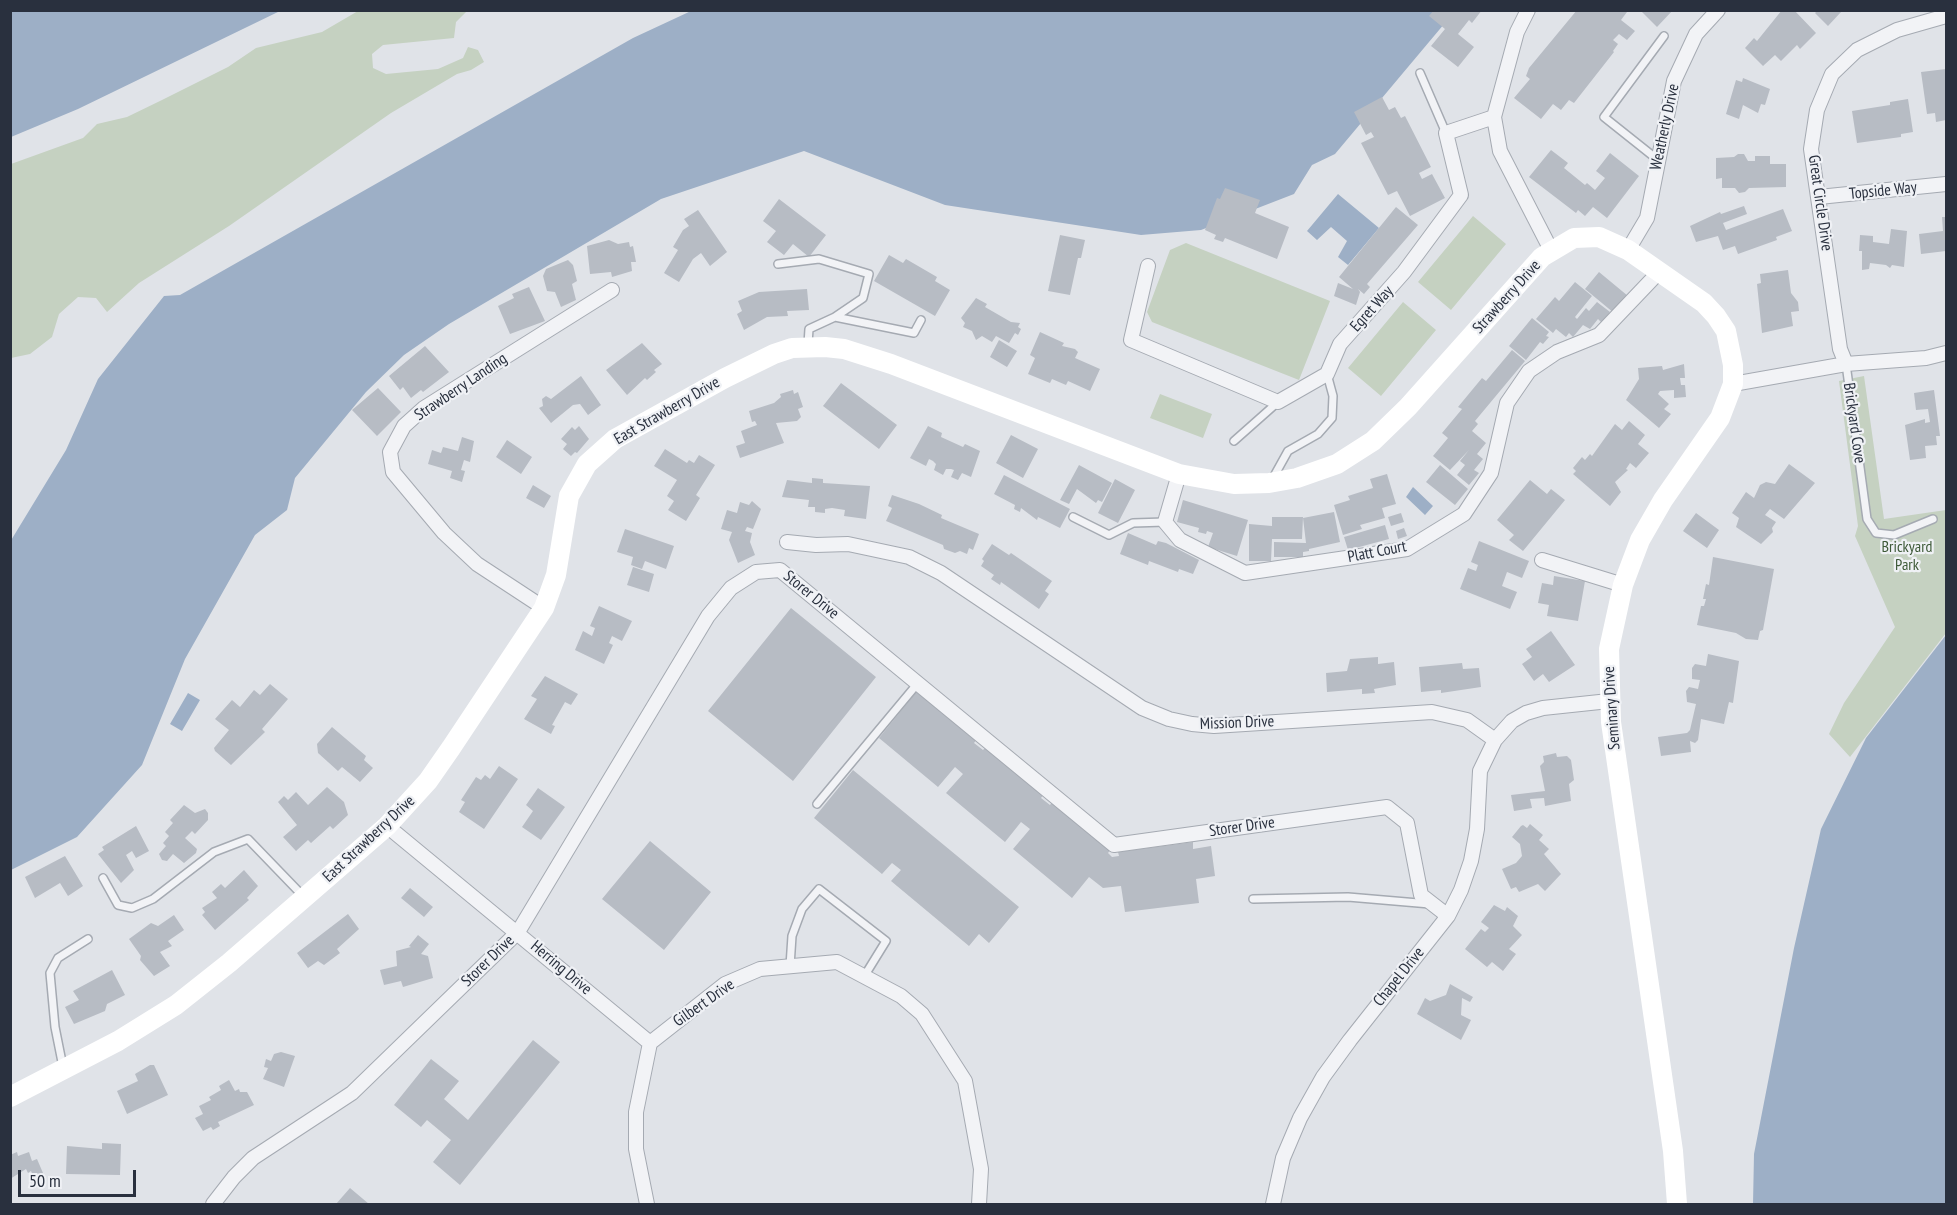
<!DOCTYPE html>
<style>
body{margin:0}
#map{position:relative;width:1957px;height:1215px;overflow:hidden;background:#e0e3e8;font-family:"PT Sans Narrow",sans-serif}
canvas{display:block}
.frame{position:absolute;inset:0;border:12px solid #29303e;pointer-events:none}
.scale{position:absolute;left:18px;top:1170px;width:118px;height:27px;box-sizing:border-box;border:3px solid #29303e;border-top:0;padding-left:8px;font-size:18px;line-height:21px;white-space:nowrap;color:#29303e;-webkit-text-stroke:4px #eff1f5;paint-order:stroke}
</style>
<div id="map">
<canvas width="1957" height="1215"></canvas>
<div class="frame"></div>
<div class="scale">50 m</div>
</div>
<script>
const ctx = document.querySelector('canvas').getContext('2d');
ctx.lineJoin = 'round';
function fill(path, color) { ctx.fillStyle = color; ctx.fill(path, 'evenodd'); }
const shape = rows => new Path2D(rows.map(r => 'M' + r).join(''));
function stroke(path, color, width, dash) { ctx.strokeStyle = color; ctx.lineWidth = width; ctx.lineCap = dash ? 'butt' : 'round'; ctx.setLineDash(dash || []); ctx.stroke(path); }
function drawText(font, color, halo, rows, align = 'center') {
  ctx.font = font + ' "PT Sans Narrow",sans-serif'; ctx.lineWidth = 4.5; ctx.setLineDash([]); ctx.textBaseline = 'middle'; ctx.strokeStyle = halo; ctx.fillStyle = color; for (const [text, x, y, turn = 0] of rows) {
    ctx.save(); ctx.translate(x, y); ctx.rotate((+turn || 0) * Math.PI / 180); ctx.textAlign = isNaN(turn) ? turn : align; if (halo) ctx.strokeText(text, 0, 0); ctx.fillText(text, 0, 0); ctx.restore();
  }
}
const green = shape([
 [358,11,467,11,456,22,454,38,383,45,372,54,373,68,386,74,438,69,463,58,468,47,478,50,484,62,471,70,457,74,391,113,229,226,139,283,107,312,96,298,78,297,59,314,52,337,30,354,11,358,11,164,83,138,97,124,127,117,162,100,228,67,256,48,322,32],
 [1473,216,1506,244,1451,310,1418,282],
 [1186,243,1330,301,1299,380,1152,322,1147,312,1170,250],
 [1403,302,1436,330,1381,396,1348,368],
 [1864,376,1884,519,1946,510,1946,633,1850,757,1829,734,1844,703,1895,627,1855,536,1858,526,1839,381],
 [1160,394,1212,414,1203,438,1150,418]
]);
const water = shape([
 [11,10,280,10,280,11,78,109,11,137],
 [691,11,1455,11,1335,154,1312,165,1294,194,1201,230,1141,235,945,205,804,151,661,199,449,324,404,355,366,392,295,478,287,510,255,535,185,659,142,765,77,837,11,870,10,542,66,450,98,379,164,296,180,295,633,38],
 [1338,194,1379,228,1348,265,1338,257,1347,241,1331,227,1317,240,1307,231],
 [1413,487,1433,506,1425,515,1406,497],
 [1946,635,1946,1204,1753,1204,1754,1154,1794,948,1821,829,1866,738],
 [188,693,200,700,182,731,170,724]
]);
const building = shape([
 [1434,10,1482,10,1472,23,1469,20,1458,34,1474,47,1458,67,1431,46,1445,29,1429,16],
 [1577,10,1625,10,1627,12,1621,20,1635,31,1627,40,1619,34,1613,40,1618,44,1613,51,1614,52,1574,103,1569,100,1561,110,1553,104,1541,119,1514,98,1530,79,1526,76,1529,68],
 [1640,10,1673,10,1657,27],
 [1782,10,1794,10,1816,33,1800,49,1797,45,1781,61,1775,55,1763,66,1745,48,1754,38,1757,41],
 [1818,10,1840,10,1841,12,1828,26,1815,13],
 [1946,69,1946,120,1936,122,1935,113,1927,114,1921,72],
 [1743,78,1770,89,1765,105,1761,104,1758,113,1743,105,1739,119,1726,114,1736,80,1742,82],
 [1382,97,1389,110,1395,107,1401,118,1405,116,1431,167,1419,173,1422,179,1432,174,1445,198,1410,216,1397,191,1388,195,1361,143,1374,137,1371,132,1366,135,1354,112],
 [1908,99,1913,132,1901,134,1901,137,1857,143,1852,111,1890,105,1890,102],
 [1551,150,1568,163,1564,168,1585,185,1587,183,1595,190,1605,178,1596,171,1610,153,1639,176,1607,218,1593,207,1585,216,1578,210,1576,213,1529,177],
 [1738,154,1744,154,1748,161,1755,161,1755,156,1770,156,1770,164,1786,164,1786,187,1749,188,1745,192,1739,193,1735,188,1722,188,1722,178,1716,179,1716,158,1734,157],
 [1225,188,1260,200,1255,213,1289,227,1277,259,1225,238,1223,242,1214,239,1216,235,1205,230,1217,198,1220,199],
 [779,199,826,235,809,257,793,244,784,255,767,242,776,231,763,221],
 [1744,206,1747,214,1723,223,1726,230,1783,209,1792,231,1776,237,1777,240,1738,254,1735,246,1723,250,1718,236,1696,242,1690,226,1720,212,1721,214],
 [1396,207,1418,225,1367,284,1370,287,1364,294,1358,289,1360,292,1356,305,1334,296,1338,283,1353,289,1339,277],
 [698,210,727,252,710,266,701,253,693,259,679,282,664,273,678,250,673,247,683,230,689,226,684,219],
 [1942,217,1946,217,1946,251,1921,254,1919,234,1943,231],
 [1891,229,1907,231,1904,267,1892,265,1890,268,1886,265,1870,263,1869,269,1862,270,1862,251,1859,251,1860,235,1873,236,1873,242,1889,244],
 [1060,235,1085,240,1081,258,1078,258,1070,295,1048,291],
 [609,240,618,244,629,242,630,247,633,246,636,262,631,262,632,271,612,277,611,272,590,274,587,246],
 [889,255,903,263,906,259,937,277,935,281,950,290,935,316,874,281],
 [568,260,573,265,577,281,572,284,576,300,561,307,555,292,547,291,543,276,546,269],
 [1788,270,1791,293,1798,302,1799,311,1791,312,1793,326,1762,333,1757,284,1761,283,1760,274],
 [1599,272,1628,296,1614,313,1585,289],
 [1575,282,1592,296,1575,317,1577,319,1586,308,1589,311,1597,302,1610,312,1602,323,1598,319,1590,329,1583,325,1573,337,1569,333,1566,337,1556,329,1553,333,1536,319,1555,297,1559,301],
 [529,287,545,321,510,334,498,306,514,298,512,294],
 [807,289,809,310,787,311,788,316,767,317,744,330,737,314,742,311,738,301,759,292],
 [976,298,987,304,985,307,1011,322,1020,323,1018,327,1021,329,1018,335,1015,333,1009,343,996,336,992,342,982,336,976,340,972,331,963,327,965,323,961,318],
 [1532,318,1549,332,1546,336,1549,337,1543,344,1540,342,1526,360,1509,346],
 [1040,332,1064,343,1062,346,1075,349,1078,352,1075,358,1100,369,1090,391,1068,381,1066,385,1052,379,1050,383,1028,374,1035,358,1030,355],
 [999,340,1017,351,1007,367,990,357],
 [642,343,662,364,654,370,656,372,647,380,645,378,627,395,606,370],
 [425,346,449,372,423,392,421,390,411,398,403,387,400,390,389,376],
 [1512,350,1525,361,1475,421,1478,424,1472,431,1486,443,1477,454,1483,459,1474,470,1479,473,1469,485,1457,475,1465,465,1460,461,1469,450,1450,470,1433,456,1448,438,1442,433,1462,409,1458,407,1482,378,1486,381],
 [1684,364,1685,378,1680,378,1681,385,1685,385,1686,397,1674,398,1674,390,1660,391,1658,394,1669,404,1664,409,1671,414,1659,428,1626,400,1639,379,1638,368,1662,366,1663,370],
 [581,376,601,405,588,415,580,404,573,405,551,423,539,408,543,406,542,399,546,396,551,399],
 [841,383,897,425,879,449,823,406],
 [378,388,401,412,377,436,352,410],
 [793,390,794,394,798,392,803,407,798,409,801,417,797,421,776,423,784,443,740,458,736,446,745,443,741,431,757,425,755,421,752,422,749,411,774,403,781,397,780,394],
 [1934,390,1940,436,1936,436,1937,445,1925,446,1926,458,1910,460,1905,425,1925,419,1925,423,1930,422,1928,409,1916,410,1914,393],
 [1629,421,1645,435,1638,444,1649,453,1636,468,1630,463,1626,469,1628,470,1615,482,1621,492,1610,506,1573,474,1576,471,1573,468,1582,457,1585,460,1590,454,1592,456,1615,424,1622,430],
 [579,426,589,439,577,453,575,452,571,456,563,449,567,444,561,439,572,427,575,430],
 [928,426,942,433,941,437,963,447,965,444,980,451,971,477,962,473,958,480,951,477,954,470,951,469,946,469,943,475,934,470,936,464,933,461,929,459,926,466,910,458],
 [1011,435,1038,449,1023,478,996,463],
 [462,437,474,441,470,462,464,460,461,470,465,471,462,482,450,478,452,471,428,464,432,450,441,453,443,447,458,451],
 [507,440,532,457,521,474,496,457],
 [665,449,687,463,689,460,694,463,699,455,715,465,696,495,700,498,686,521,668,510,674,501,667,496,677,480,654,466],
 [1789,464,1815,483,1784,519,1770,509,1765,515,1776,522,1772,528,1773,532,1761,544,1736,527,1739,518,1732,513,1746,492,1754,498,1760,485,1766,482,1775,484],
 [1079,465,1112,483,1102,502,1098,500,1096,503,1077,489,1069,504,1060,500],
 [1440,465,1468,489,1455,505,1426,482],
 [1387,474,1396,504,1382,508,1385,518,1360,525,1362,529,1343,535,1334,505,1350,500,1348,496,1373,488,1370,479],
 [1004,475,1070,509,1060,528,1038,517,1037,520,1021,508,1020,512,1014,509,1015,505,994,494],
 [812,478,823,479,823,483,870,486,866,519,844,516,845,510,832,508,825,509,825,513,815,512,815,507,808,507,809,500,782,497,787,480,812,483],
 [1115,479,1135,490,1118,523,1098,513],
 [1530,480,1547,494,1551,489,1565,500,1523,551,1509,540,1514,535,1497,520],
 [533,485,551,496,544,508,526,498],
 [892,495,919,504,942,515,941,518,979,534,973,550,969,548,967,554,960,551,955,553,944,549,943,545,886,521,892,508,888,506],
 [1183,500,1248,520,1237,556,1208,547,1213,533,1207,531,1206,534,1198,532,1199,528,1177,522],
 [752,501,761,509,753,529,747,527,745,531,752,533,750,542,755,555,738,563,729,540,732,532,721,529,727,510,737,513,740,502,749,505],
 [1334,512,1340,542,1309,549,1309,551,1303,552,1303,557,1274,557,1274,542,1306,543,1303,518],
 [1401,513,1404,522,1391,526,1388,517],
 [1696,513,1719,530,1707,548,1683,531],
 [1272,517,1303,517,1302,539,1272,539,1271,561,1249,561,1249,524,1272,526],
 [1385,525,1389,539,1348,550,1344,537],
 [1404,528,1407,536,1398,539,1396,531],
 [625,529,674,546,666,569,645,561,642,569,631,565,633,557,617,552],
 [1128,533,1156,545,1158,541,1166,543,1199,560,1193,574,1179,569,1178,572,1149,561,1148,565,1120,554],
 [1479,541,1529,561,1522,578,1507,572,1502,586,1517,592,1510,609,1460,589,1468,568,1476,571,1478,565,1471,562],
 [992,544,1009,555,1011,553,1052,581,1045,591,1049,594,1039,609,1001,582,1000,585,991,579,994,575,981,566,984,561,982,559],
 [1713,557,1774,569,1763,630,1760,631,1758,640,1746,639,1736,633,1697,625,1701,606,1704,606,1706,599,1703,599,1706,584,1709,585],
 [633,567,654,574,649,592,627,585],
 [1554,576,1585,581,1578,621,1547,616,1549,605,1538,603,1542,583,1553,585],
 [599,606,632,621,622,641,612,636,609,643,613,645,604,664,575,650,583,631,592,636,595,628,590,626],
 [791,608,876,677,793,781,708,711],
 [1551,631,1575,665,1549,682,1543,674,1534,681,1522,664,1532,657,1526,649],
 [1708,654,1739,661,1733,703,1729,702,1724,724,1701,719,1698,740,1695,743,1690,741,1691,752,1661,756,1658,737,1687,733,1690,730,1696,704,1687,702,1686,691,1689,687,1698,689,1700,680,1692,679,1692,668,1695,664,1706,666],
 [1378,657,1378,664,1394,662,1396,685,1374,689,1375,693,1362,694,1362,689,1327,692,1326,673,1347,671,1350,659],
 [1462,663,1463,669,1479,668,1481,687,1441,693,1441,690,1421,692,1419,667],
 [545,676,578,694,571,705,565,702,552,725,555,726,551,734,524,719,537,699,531,696],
 [270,684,288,699,262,729,265,732,231,765,215,751,214,748,229,730,215,719,232,700,240,707,254,690,260,695],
 [918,690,977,739,974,743,983,750,987,746,1044,794,1041,798,1050,805,1053,801,1111,849,1108,853,1112,857,1119,856,1118,852,1193,842,1193,849,1211,846,1215,876,1196,879,1199,903,1125,912,1121,886,1103,888,1089,877,1072,898,1013,849,1030,829,1021,822,1005,842,946,793,963,774,955,767,938,787,879,738],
 [332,727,366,756,364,760,373,768,360,782,342,767,338,771,318,753,317,744],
 [1556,753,1557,757,1567,756,1571,760,1574,780,1569,784,1571,801,1545,806,1544,798,1530,799,1532,808,1514,811,1511,795,1545,791,1540,766,1544,762,1543,756],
 [499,766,518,779,484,829,459,812,465,802,461,800,476,777,481,780,485,775,490,779],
 [853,770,1019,907,989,943,979,934,969,946,891,881,901,870,892,863,882,874,814,818],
 [327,787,344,802,348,815,333,829,330,826,311,843,308,840,296,851,283,837,297,825,278,802,284,796,288,800,296,792,308,805],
 [538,788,565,807,541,840,522,827,533,811,526,805],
 [184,805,195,813,205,809,208,813,208,820,195,834,192,831,185,838,197,849,196,853,184,863,173,854,167,861,162,860,159,854,166,846,163,843,169,836,165,832,173,823,170,820],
 [1530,824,1543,835,1539,840,1549,849,1544,854,1561,874,1545,891,1538,884,1519,892,1516,887,1511,889,1502,869,1516,863,1522,856,1520,844,1512,837,1521,826,1523,825,1527,828],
 [136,826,149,851,136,858,132,851,126,855,134,870,121,883,98,854,104,850,102,847],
 [650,841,711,892,664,950,602,899],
 [65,856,83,886,68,896,60,883,35,898,25,877],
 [244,870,258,886,247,898,249,900,215,930,202,915,205,912,202,908,217,898,212,892,221,884,225,888],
 [410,888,433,907,424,917,401,898],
 [1494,905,1505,911,1507,907,1518,916,1513,926,1522,935,1509,949,1516,954,1503,971,1492,962,1487,967,1465,949,1481,929,1485,932,1489,928,1481,922],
 [348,914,359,929,337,949,340,953,324,965,318,961,308,968,297,953],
 [174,915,184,930,168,941,172,946,160,952,170,966,154,976,140,960,141,956,129,939,151,923,158,926],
 [418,935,429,944,421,954,428,956,433,978,403,987,401,981,384,985,380,970,397,966,396,951,411,947,409,946],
 [112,970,125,995,107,1004,105,1011,74,1024,65,1007,79,1000,73,991],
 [1450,984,1473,997,1470,1002,1462,998,1461,1015,1471,1020,1461,1040,1417,1014,1425,998,1430,1001,1446,995],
 [533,1040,560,1062,460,1185,433,1162,451,1140,427,1120,421,1127,394,1105,431,1059,459,1081,444,1099,468,1120],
 [281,1052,295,1056,284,1087,263,1079,268,1068,264,1067,266,1059,271,1061,274,1054],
 [150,1065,154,1065,168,1095,127,1114,117,1091,138,1081,135,1074],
 [229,1080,235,1091,239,1089,240,1092,247,1092,254,1105,218,1122,220,1126,213,1130,211,1127,203,1131,195,1118,203,1114,199,1106,211,1100,209,1097,221,1090,219,1086],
 [102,1143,121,1144,120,1175,66,1174,67,1146,102,1149],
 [17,1152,18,1156,29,1152,32,1161,37,1159,43,1173,33,1176,31,1171,28,1173,26,1169,10,1179,10,1155],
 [350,1188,369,1204,336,1204]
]);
const lane = shape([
 [1420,73,1446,133],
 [1658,160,1604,117,1664,36],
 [778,264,819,259,869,274,863,298,835,317],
 [808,344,809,329,835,317,914,333,921,320],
 [1846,364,1867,519,1876,533,1894,535,1933,519],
 [1234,441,1278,402],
 [1273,478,1288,451,1318,434,1332,418,1333,396,1327,374],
 [1073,517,1109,535,1133,523,1165,522],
 [817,804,918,683],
 [103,878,118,905,132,908,153,899,214,852,248,839,303,896],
 [1253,899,1348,897,1430,904],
 [790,966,792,936,802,909,819,889,886,941,865,975],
 [63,1067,55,1027,50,973,58,958,88,939]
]);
const street = shape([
 [1946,16,1897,30,1857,50,1832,74,1817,110,1811,149,1840,349,1846,364,1926,358,1946,353],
 [1494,117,1500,151,1551,250],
 [1819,197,1946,184],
 [1628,250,1647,218,1674,81,1696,34,1718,10],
 [1148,266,1131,340,1278,402,1327,374,1340,344,1404,272,1461,195,1446,133,1494,117,1517,32,1528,10],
 [1733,384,1846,364],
 [1179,474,1165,522,1180,540,1245,573,1407,549,1464,514,1491,473,1507,403,1529,371,1557,352,1599,335,1660,271],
 [787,542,816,545,848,544,909,557,941,573,1142,708,1169,719,1192,724,1214,726,1432,712,1467,720,1495,740,1512,721,1526,713,1543,708,1609,701],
 [1542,560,1623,585],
 [544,608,477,564,444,533,393,472,390,452,404,426,424,408,612,290],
 [387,826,650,1043],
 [213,1204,234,1177,253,1158,352,1093,518,932,708,616,731,588,756,572,780,570,1114,845,1387,807,1407,823,1421,895,1448,916],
 [647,1204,636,1149,636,1112,650,1043,725,984,760,969,837,962,901,996,922,1014,965,1081,981,1169,979,1204],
 [1273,1204,1283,1158,1300,1118,1323,1077,1350,1040,1448,916,1461,890,1471,861,1477,829,1480,771,1495,740]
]);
const secondary = shape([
 [10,1097,118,1041,176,1005,229,963,387,826,428,781,451,748,544,608,556,575,569,496,587,464,615,439,725,378,774,354,792,348,825,347,844,349,891,364,1179,474,1234,484,1269,483,1297,478,1337,464,1373,441,1408,407,1542,257,1574,238,1599,237,1628,250,1704,303,1716,316,1726,331,1733,365,1733,384,1720,418,1663,500,1640,540,1623,585,1609,649,1611,722,1673,1151,1677,1204]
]);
const streetNames = [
 ["Weatherly Drive",1665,127,-78],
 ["Topside Way",1883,191,-6],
 ["Great Circle Drive",1820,203,82],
 ["Strawberry Drive",1507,297,-48],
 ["Egret Way",1372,309,-48],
 ["Strawberry Landing",461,387,-34],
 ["East Strawberry Drive",667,411,-30],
 ["Brickyard Cove",1854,423,82],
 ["Platt Court",1377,552,-11],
 ["Storer Drive",811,595,39],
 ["Seminary Drive",1612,708,-94],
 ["Mission Drive",1237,723,-2],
 ["Storer Drive",1242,827,-8],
 ["East Strawberry Drive",369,839,-43],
 ["Storer Drive",488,961,-44],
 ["Herring Drive",561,968,40],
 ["Chapel Drive",1399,977,-51],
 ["Gilbert Drive",704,1003,-35]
];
const parkNames = [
 ["Brickyard",1907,547],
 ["Park",1907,565]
];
fill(green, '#c5d1c1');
fill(water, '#9dafc6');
fill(building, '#b7bcc4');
stroke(lane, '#a5aab2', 10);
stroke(street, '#a5aab2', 16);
stroke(lane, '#f2f3f6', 7);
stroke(street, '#f2f3f6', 14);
stroke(secondary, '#fff', 20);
drawText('16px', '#29303e', '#eff1f5', streetNames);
drawText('16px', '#3d5937', '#eff1f5', parkNames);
</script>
